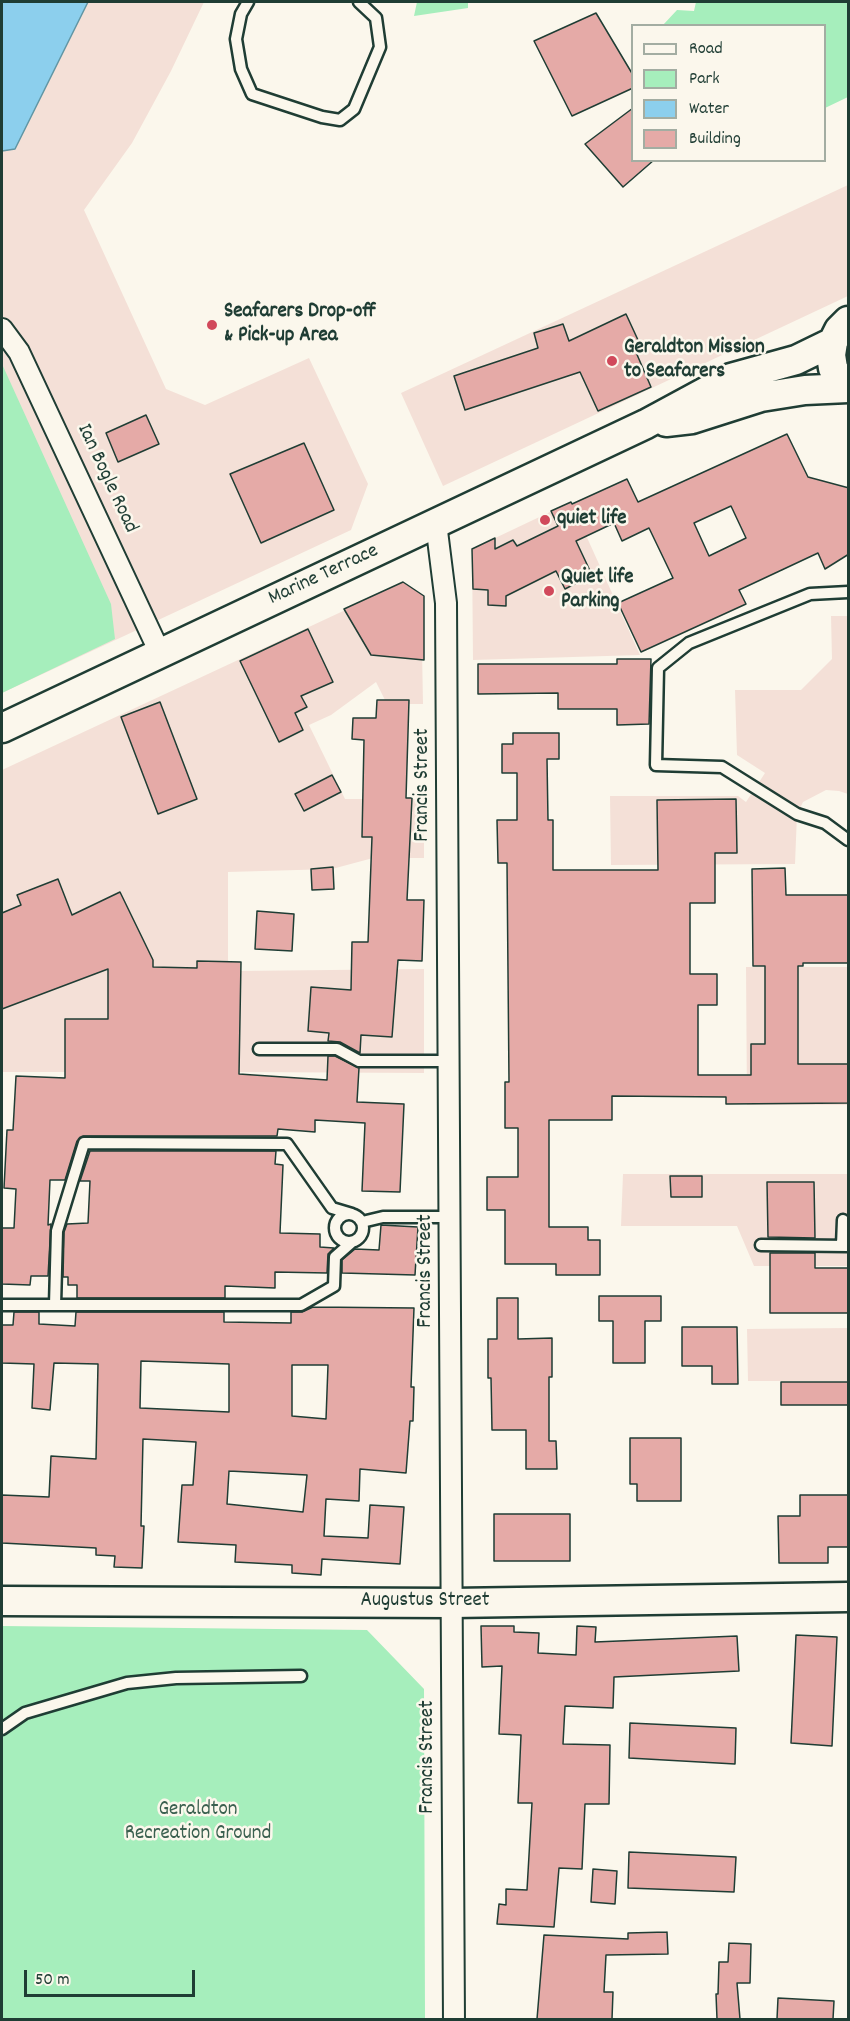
<!DOCTYPE html>
<style>
body{margin:0}
#map{position:relative;width:850px;height:2021px;overflow:hidden;background:#fbf7ec;font-family:Dekko,sans-serif}
canvas{display:block}
.frame{position:absolute;inset:0;border:3px solid #1f3d34;pointer-events:none}
.legend{position:absolute;left:631px;top:24px;width:195px;height:138px;box-sizing:border-box;background:#fbf7ec;border:2px solid #a3ada2;margin:0;padding:8px 10px;list-style:none;font-size:18px;color:#1f3d34}
.legend li{display:flex;align-items:center;gap:12px;height:30px}
.legend b{width:30px;border:2px solid #a3ada2}
.scale{position:absolute;left:24px;top:1970px;width:171px;height:27px;box-sizing:border-box;border:3px solid #1f3d34;border-top:0;padding-left:8px;font-size:18px;line-height:21px;white-space:nowrap;color:#1f3d34;-webkit-text-stroke:4px #fbf7ec;paint-order:stroke}
</style>
<div id="map">
<canvas width="850" height="2021"></canvas>
<div class="frame"></div>
<ul class="legend">
<li><b style="height:8px;background:#fbf7ec"></b>Road</li>
<li><b style="height:16px;background:#a6eebc"></b>Park</li>
<li><b style="height:16px;background:#8ccfed"></b>Water</li>
<li><b style="height:16px;background:#e5aaa7"></b>Building</li>
</ul>
<div class="scale">50 m</div>
</div>
<script>
const ctx = document.querySelector('canvas').getContext('2d');
ctx.lineJoin = 'round';
function fill(path, color) { ctx.fillStyle = color; ctx.fill(path, 'evenodd'); }
const shape = rows => new Path2D(rows.map(r => 'M' + r).join(''));
function stroke(path, color, width, dash) { ctx.strokeStyle = color; ctx.lineWidth = width; ctx.lineCap = dash ? 'butt' : 'round'; ctx.setLineDash(dash || []); ctx.stroke(path); }
function drawText(font, color, halo, rows, align = 'center') {
  ctx.font = font + ' Dekko,sans-serif'; ctx.lineWidth = 5; ctx.setLineDash([]); ctx.textBaseline = 'middle'; ctx.strokeStyle = halo; ctx.fillStyle = color; for (const [text, x, y, turn = 0] of rows) {
    ctx.save(); ctx.translate(x, y); ctx.rotate((+turn || 0) * Math.PI / 180); ctx.textAlign = isNaN(turn) ? turn : align; if (halo) ctx.strokeText(text, 0, 0); ctx.fillText(text, 0, 0); ctx.restore();
  }
}
const built = shape([
 [88,2,204,2,171,71,132,143,84,210,166,389,205,405,309,358,368,484,351,530,2,693,2,151,15,149],
 [848,185,848,296,443,486,401,393],
 [571,502,640,655,473,660,472,549],
 [399,585,421,596,423,704,387,704,376,682,331,715,309,725,345,799,424,799,424,858,373,858,332,869,228,872,228,970,154,1072,2,1072,2,770],
 [831,616,848,616,848,794,839,791,826,790,803,802,797,814,795,864,611,865,610,796,738,796,746,802,765,773,737,755,735,690,801,690,832,659],
 [746,967,848,967,848,1105,747,1105],
 [424,969,424,1073,237,1072,237,971],
 [623,1174,848,1174,848,1266,754,1266,737,1226,621,1226],
 [848,1328,848,1381,748,1381,747,1329]
]);
const green = shape([
 [417,2,468,2,468,8,414,16],
 [696,2,848,2,848,97,825,108,824,26,663,25,677,10,694,11],
 [2,364,111,604,115,639,2,693],
 [2,1626,367,1630,424,1689,425,2019,2,2020]
]);
const water = shape([
 [2,2,88,2,15,149,2,151,2,2]
]);
const building = shape([
 [596,13,633,75,633,88,572,116,534,41,596,13],
 [633,108,633,160,654,160,623,187,585,144,633,108],
 [626,314,638,340,632,343,651,387,598,411,580,372,465,410,454,376,538,348,534,333,563,324,569,341,626,314],
 [146,415,159,444,118,462,106,433,146,415],
 [787,434,808,477,849,488,849,554,825,569,818,553,739,590,746,604,641,652,618,603,673,578,649,528,622,541,614,523,576,541,592,575,565,589,556,571,506,596,506,606,488,605,488,590,473,589,472,549,495,538,495,549,513,540,517,546,558,526,551,511,571,502,572,504,627,479,638,502,787,434],
 [731,506,746,538,709,556,694,523,731,506],
 [304,443,334,510,261,543,230,474,304,443],
 [403,582,424,596,424,660,371,655,344,609,403,582],
 [308,629,333,682,301,696,307,707,295,713,303,730,279,742,240,661,308,629],
 [617,659,651,659,649,724,617,725,617,709,558,709,558,693,478,694,478,664,617,664,617,659],
 [377,700,409,700,406,798,412,798,407,900,424,900,422,961,398,960,392,1037,361,1035,360,1053,340,1042,328,1041,329,1033,308,1031,311,987,351,990,352,942,368,942,372,837,362,837,364,740,352,739,353,718,376,718,377,700],
 [160,702,197,799,158,814,121,717,160,702],
 [513,733,559,733,559,759,547,759,548,820,553,820,553,870,658,870,657,800,736,799,737,853,715,853,715,903,690,903,690,974,717,974,717,1005,698,1005,698,1075,751,1075,751,1044,765,1044,765,966,753,966,752,869,785,868,786,895,849,895,849,963,803,963,803,966,798,966,798,1064,849,1064,849,1103,726,1104,726,1097,612,1096,612,1120,549,1120,549,1227,588,1227,588,1240,600,1240,600,1275,556,1275,556,1264,505,1264,505,1210,487,1210,487,1177,518,1177,518,1128,505,1128,505,1082,509,1082,507,863,498,863,497,820,517,820,517,773,502,773,502,744,513,744,513,733],
 [332,775,341,792,304,811,295,794,332,775],
 [333,867,334,889,312,890,311,869,333,867],
 [58,879,72,915,120,892,153,960,153,967,197,968,197,961,241,962,239,1074,327,1080,328,1056,335,1056,359,1068,357,1102,404,1104,400,1192,362,1191,365,1123,315,1120,315,1132,278,1129,277,1136,83,1136,77,1141,65,1180,50,1180,48,1225,51,1224,48,1276,31,1276,30,1285,2,1284,2,1228,14,1228,16,1189,4,1188,7,1130,13,1130,16,1076,65,1078,65,1019,108,1019,108,969,2,1009,2,913,21,905,17,895,58,879],
 [257,911,294,914,292,951,255,949,257,911],
 [90,1151,276,1151,275,1164,283,1165,280,1233,320,1234,320,1247,334,1248,328,1254,327,1273,275,1272,275,1288,225,1286,225,1298,77,1298,77,1285,68,1285,68,1277,63,1277,64,1232,67,1224,88,1223,90,1181,80,1181,90,1151],
 [670,1176,702,1176,702,1197,671,1197,670,1176],
 [767,1182,814,1182,815,1238,768,1237,767,1182],
 [381,1225,418,1227,415,1275,342,1273,342,1260,355,1249,379,1250,381,1225],
 [770,1253,815,1253,815,1268,849,1268,849,1313,770,1313,770,1253],
 [599,1296,661,1296,661,1321,645,1321,645,1363,613,1363,613,1321,599,1321,599,1296],
 [497,1298,518,1298,518,1339,552,1338,552,1377,549,1377,549,1441,556,1441,557,1469,526,1469,526,1430,492,1430,491,1378,488,1378,488,1339,497,1339,497,1298],
 [313,1307,414,1308,411,1387,414,1387,413,1421,410,1421,406,1473,360,1469,359,1501,326,1499,324,1536,368,1538,370,1505,404,1507,400,1564,322,1559,321,1575,292,1573,292,1565,235,1562,236,1545,178,1542,182,1485,193,1485,196,1442,143,1439,141,1526,144,1526,142,1568,114,1567,115,1556,96,1555,96,1548,2,1543,2,1495,49,1497,51,1456,96,1459,98,1364,54,1363,50,1410,32,1408,34,1364,2,1363,2,1325,13,1325,14,1312,39,1312,39,1324,75,1326,76,1312,224,1312,224,1322,291,1323,291,1312,302,1312,313,1307],
 [141,1361,229,1364,229,1412,140,1408,141,1361],
 [292,1365,328,1365,326,1419,292,1416,292,1365],
 [229,1471,307,1475,303,1512,227,1504,229,1471],
 [682,1327,737,1327,738,1384,712,1384,712,1366,682,1366,682,1327],
 [781,1382,849,1382,849,1405,781,1405,781,1382],
 [630,1438,681,1438,681,1501,637,1501,637,1484,630,1484,630,1438],
 [800,1495,849,1495,849,1547,828,1547,828,1563,779,1563,778,1516,800,1516,800,1495],
 [494,1514,570,1514,570,1561,494,1561,494,1514],
 [481,1626,514,1626,514,1632,539,1633,538,1653,576,1655,577,1626,596,1627,595,1642,737,1636,739,1671,614,1677,613,1708,565,1706,563,1744,610,1745,609,1804,585,1804,582,1869,559,1868,554,1927,497,1924,499,1904,506,1905,506,1889,527,1890,532,1803,518,1803,521,1735,499,1734,502,1666,482,1667,481,1626],
 [796,1635,837,1637,832,1746,791,1743,796,1635],
 [630,1723,736,1728,735,1764,629,1758,630,1723],
 [629,1852,736,1857,734,1892,628,1888,629,1852],
 [593,1869,617,1871,615,1904,591,1902,593,1869],
 [667,1932,668,1954,606,1955,604,1992,613,1992,612,2019,537,2019,544,1935,628,1939,628,1933,667,1932],
 [729,1943,751,1944,750,1983,737,1983,740,2019,717,2019,716,1994,718,1994,719,1962,728,1962,729,1943],
 [778,1998,834,2001,833,2019,777,2019,778,1998]
]);
const lane = shape([
 [248,2,241,14,236,39,241,69,252,94,322,117,340,120,354,109,380,47,376,18,359,2],
 [848,592,810,594,689,643,658,668,656,765,722,767,797,814,825,823,848,840],
 [259,1049,337,1049,359,1061,450,1061],
 '335 1228a14 14 0 1 1 28 0a14 14 0 1 1-28 0Z',
 [362,1222,383,1217,451,1217],
 [761,1245,848,1246],
 [842,1245,843,1220],
 [2,1305,301,1305,334,1286,335,1257,352,1242],
 [55,1305,57,1231,84,1143,287,1144,332,1208,352,1214],
 [2,1729,25,1713,127,1683,176,1678,301,1676]
]);
const street = shape([
 [2,329,19,352,160,653],
 [436,523,446,603,454,2020]
]);
const secondary = shape([
 [848,321,839,330,833,342,831,355,833,368,839,379,848,388],
 [666,422,692,419,761,397,805,390,848,388],
 [2,728,646,424,731,378,796,360,833,342],
 [2,1601,452,1603,848,1597]
]);
const markers = [
 [212,325,6,"#d1495b"],
 [612,361,6,"#d1495b"],
 [545,520,6,"#d1495b"],
 [549,591,6,"#d1495b"]
];
const poiNames = [
 ["Seafarers Drop-off",224,313],
 ["& Pick-up Area",224,337],
 ["Geraldton Mission",624,349],
 ["to Seafarers",624,373],
 ["quiet life",557,520],
 ["Quiet life",561,579],
 ["Parking",561,603]
];
const streetNames = [
 ["Ian Bogle Road",106,479,65],
 ["Marine Terrace",324,576,-25],
 ["Francis Street",424,785,-90],
 ["Francis Street",427,1271,-90],
 ["Augustus Street",425,1602],
 ["Francis Street",429,1757,-90]
];
const parkNames = [
 ["Geraldton",198,1811],
 ["Recreation Ground",198,1835]
];
fill(built, '#f4e0d7');
fill(green, '#a6eebc');
fill(water, '#8ccfed');
stroke(water, '#6095a3', 1.5);
fill(building, '#e5aaa7');
stroke(building, '#1f3d34', 1.5);
stroke(lane, '#1f3d34', 15);
stroke(street, '#1f3d34', 24);
stroke(secondary, '#1f3d34', 33);
stroke(lane, '#fbf7ec', 10);
stroke(street, '#fbf7ec', 20);
stroke(secondary, '#fbf7ec', 28);
for (const [x, y, r, color] of markers) { const dot = new Path2D(); dot.arc(x, y, r, 0, 2 * Math.PI); ctx.fillStyle = color; ctx.fill(dot); stroke(dot, '#fbf7ec', 2); }
drawText('bold 21px', '#1f3d34', '#fbf7ec', poiNames, 'left');
drawText('21px', '#1f3d34', '#fbf7ec', streetNames);
drawText('21px', '#3a604f', '#fbf7ec', parkNames);
</script>
